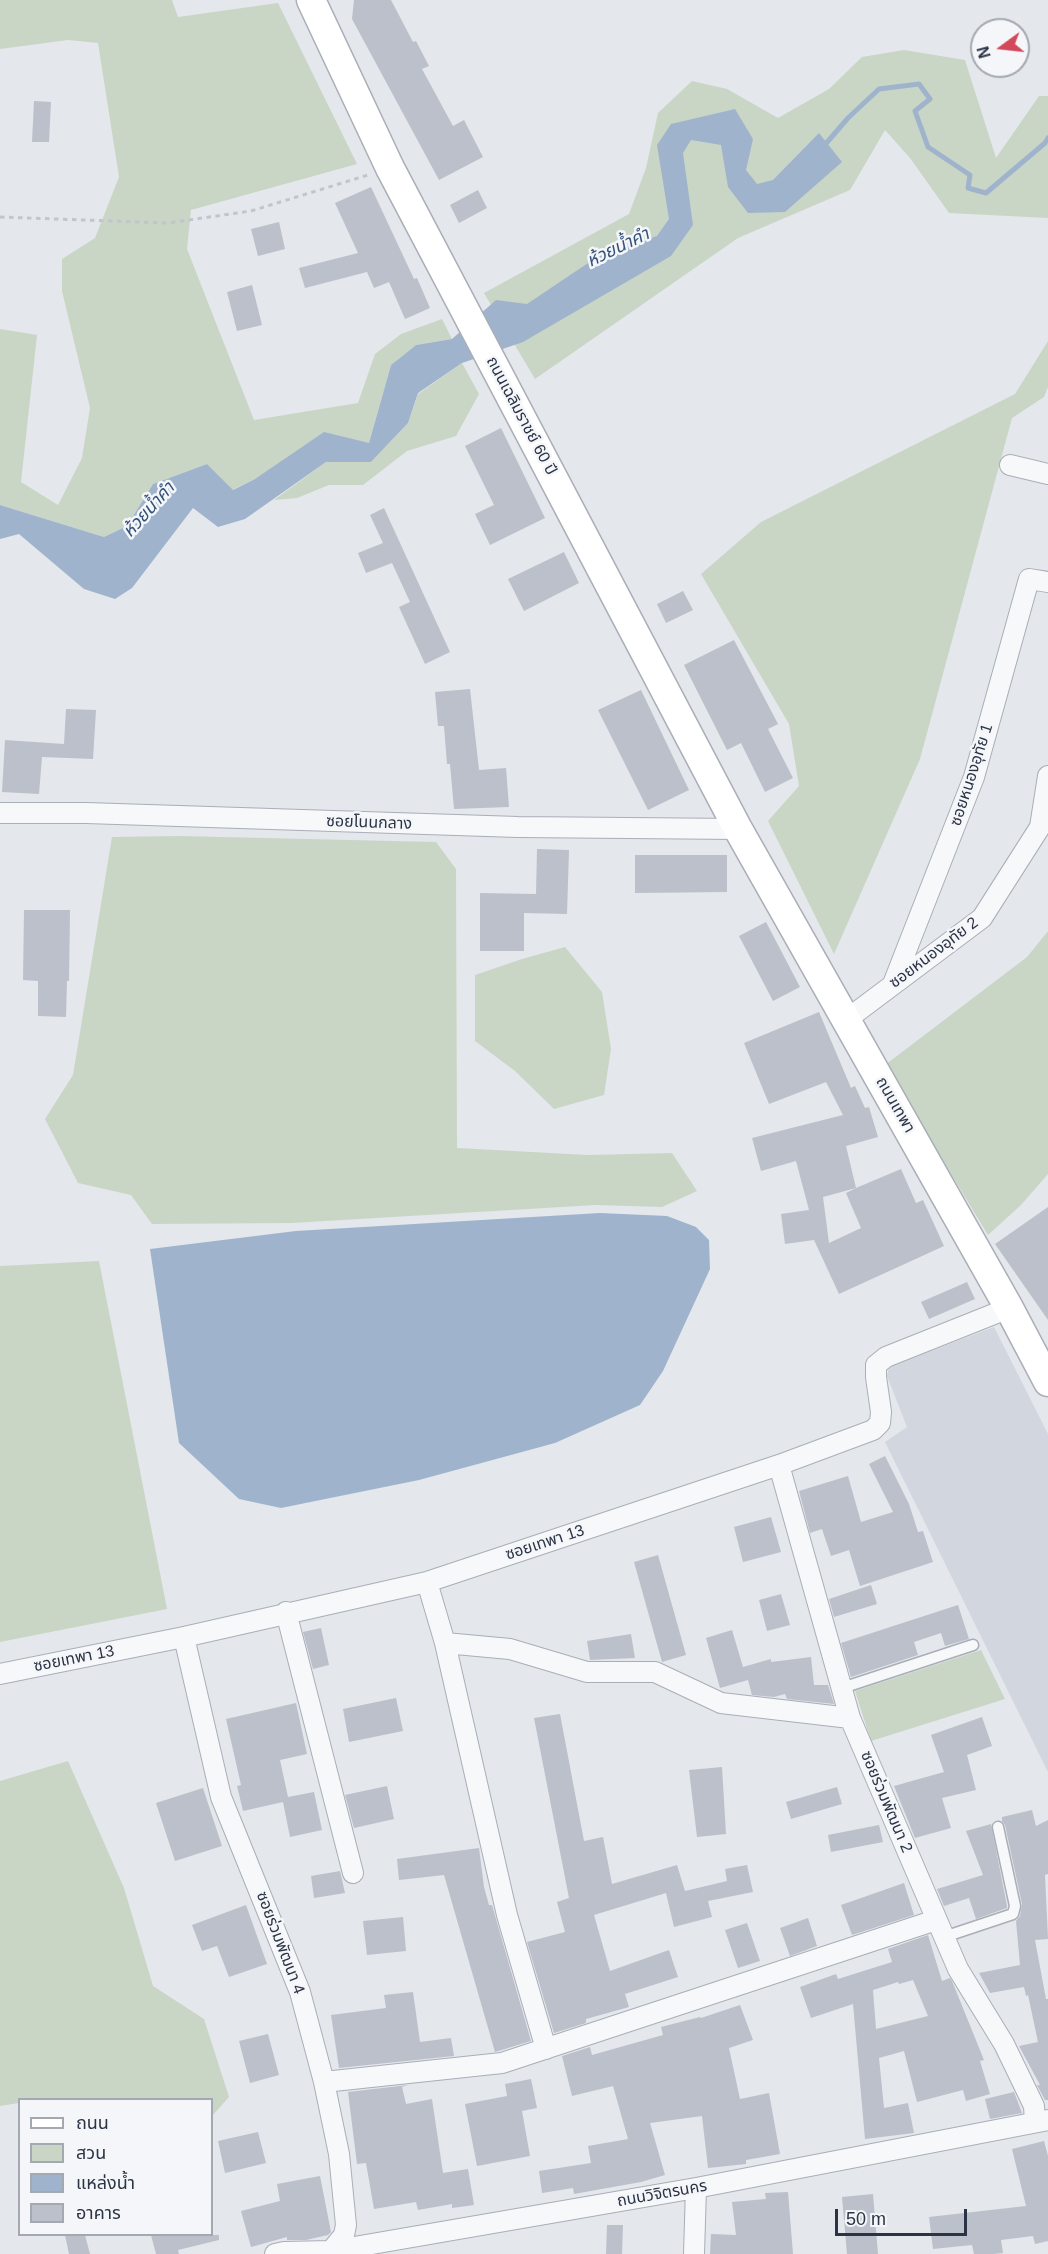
<!DOCTYPE html>
<meta charset="utf-8">
<style>
body{margin:0}
#map{position:relative;width:1048px;height:2254px;overflow:hidden;background:#e4e7ec;font-family:Arial,"Noto Sans Thai",sans-serif}
canvas{display:block}
.legend{position:absolute;left:18px;top:2098px;width:195px;height:138px;box-sizing:border-box;background:#f4f6f9;border:2px solid #a4a8b1;margin:0;padding:8px 10px;list-style:none;font-size:18px;color:#2b3445}
.legend li{display:flex;align-items:center;gap:12px;height:30px}
.legend b{width:30px;border:2px solid #a4a8b1}
.north{position:absolute;left:970px;top:18px;width:60px;height:60px;box-sizing:border-box;background:#f4f6f9;border:2px solid #a4a8b1;border-radius:50%;rotate:255deg;font-size:16px;font-weight:700;line-height:24px;text-align:center;color:#2b3445}
.north::after{content:'';display:block;margin:auto;width:21px;height:27px;background:#d1495b;clip-path:polygon(50% 0,100% 100%,50% 72%,0 100%)}
.scale{position:absolute;left:835px;top:2209px;width:132px;height:27px;box-sizing:border-box;border:3px solid #2b3445;border-top:0;padding-left:8px;font-size:18px;line-height:21px;white-space:nowrap;color:#2b3445;-webkit-text-stroke:4px #f4f6f9;paint-order:stroke}
</style>
<div id="map">
<canvas width="1048" height="2254"></canvas>
<ul class="legend">
<li><b style="height:8px;background:#fff"></b>ถนน</li>
<li><b style="height:16px;background:#c9d6c5"></b>สวน</li>
<li><b style="height:16px;background:#9fb4cc"></b>แหล่งน้ำ</li>
<li><b style="height:16px;background:#bbc0ca"></b>อาคาร</li>
</ul>
<div class="north">N</div>
<div class="scale">50 m</div>
</div>
<script>
const ctx = document.querySelector('canvas').getContext('2d');
ctx.lineJoin = 'round';
function fill(path, color) { ctx.fillStyle = color; ctx.fill(path, 'evenodd'); }
const shape = rows => new Path2D(rows.map(r => 'M' + r).join(''));
function stroke(path, color, width, dash) { ctx.strokeStyle = color; ctx.lineWidth = width; ctx.lineCap = dash ? 'butt' : 'round'; ctx.setLineDash(dash || []); ctx.stroke(path); }
function drawText(font, color, halo, rows, align = 'center') {
  ctx.font = font + ' Arial,"Noto Sans Thai",sans-serif'; ctx.lineWidth = 5; ctx.setLineDash([]); ctx.textBaseline = 'middle'; ctx.strokeStyle = halo; ctx.fillStyle = color; for (const [text, x, y, turn = 0] of rows) {
    ctx.save(); ctx.translate(x, y); ctx.rotate((+turn || 0) * Math.PI / 180); ctx.textAlign = isNaN(turn) ? turn : align; if (halo) ctx.strokeText(text, 0, 0); ctx.fillText(text, 0, 0); ctx.restore();
  }
}
const built = shape([
 [994,1327,1048,1434,1048,1772,885,1442,907,1427,887,1376,889,1367]
]);
const green = shape([
 [0,0,172,0,178,17,278,3,357,164,191,210,187,249,254,420,358,403,375,354,401,334,442,319,452,339,416,345,391,365,369,443,255,479,232,490,207,464,153,484,127,526,104,537,0,505,0,329,37,335,21,482,58,505,82,458,90,408,62,291,62,259,95,238,119,177,98,43,68,40,0,49],
 [904,50,965,60,996,158,1039,96,1048,96,1048,218,949,213,910,158,885,130,850,190,738,238,535,379,484,293,629,214,646,168,658,113,692,81,727,89,778,118,829,89,862,57],
 [1048,341,1048,387,1044,397,1012,418,920,759,834,954,768,821,799,786,789,724,701,574,761,522,1015,394],
 [462,363,479,394,456,436,407,451,363,485,329,485,297,498,274,500,326,462,371,462,408,423,418,394],
 [179,836,436,842,456,869,457,1148,588,1155,672,1153,697,1191,662,1207,595,1205,292,1223,152,1224,131,1195,78,1183,45,1119,73,1075,112,837],
 [1048,931,1048,1174,1021,1205,988,1235,885,1065,1027,957],
 [565,947,602,992,611,1049,604,1095,554,1109,515,1071,475,1041,475,975,522,959],
 [99,1261,167,1609,0,1642,0,1266],
 [981,1650,1005,1699,871,1741,855,1691],
 [68,1761,124,1888,153,1986,204,2019,229,2097,212,2116,212,2100,20,2100,19,2103,0,2106,0,1781]
]);
const water = shape([
 [735,109,753,139,746,170,757,184,773,180,819,133,842,162,785,212,748,213,728,187,721,145,691,140,683,153,693,225,671,256,523,342,462,363,418,393,408,423,371,462,326,462,245,519,218,527,193,508,132,588,115,599,84,589,19,534,0,539,0,505,104,537,127,526,153,484,207,464,233,490,255,479,324,432,369,443,391,365,416,345,452,339,496,300,527,304,597,257,657,236,669,219,657,145,671,124],
 [600,1213,667,1216,696,1227,709,1240,710,1269,663,1371,640,1405,555,1443,419,1480,281,1508,239,1499,179,1443,150,1249,296,1231]
]);
const stream = shape([
 [823,147,848,118,879,89,919,84,930,99,915,111,928,147,970,175,968,188,986,193,1045,143,1048,138]
]);
const building = shape([
 [354,0,391,0,413,42,416,41,429,66,422,69,453,126,464,120,483,157,439,180,352,19],
 [34,101,51,102,49,142,32,142],
 [371,187,414,279,417,278,430,308,405,319,389,282,374,288,367,272,305,288,299,268,358,253,335,203],
 [478,190,487,208,459,223,450,205],
 [279,222,285,249,258,256,251,229],
 [252,285,262,325,237,331,227,292],
 [501,428,545,518,490,545,475,514,494,505,465,446],
 [384,508,450,652,425,664,399,607,410,602,392,563,366,573,358,553,383,543,370,515],
 [564,552,579,583,524,611,508,579],
 [683,591,693,610,666,623,657,604],
 [734,640,778,724,768,729,793,778,765,792,741,743,727,750,684,665],
 [470,689,479,770,506,768,509,807,454,809,450,764,447,764,444,726,438,726,435,692],
 [641,690,689,790,648,810,598,710],
 [66,709,96,710,93,759,42,757,39,794,2,792,5,740,64,744],
 [537,849,569,850,567,914,524,913,524,951,480,951,480,893,536,894],
 [635,855,727,855,727,892,635,893],
 [24,910,70,910,69,981,67,981,66,1017,38,1016,38,981,23,980],
 [766,922,800,987,773,1001,739,936],
 [819,1012,851,1088,855,1086,865,1108,869,1107,878,1137,846,1146,856,1188,901,1169,916,1203,923,1200,944,1246,839,1294,814,1240,785,1244,781,1214,809,1210,796,1161,761,1171,752,1138,843,1115,826,1082,769,1104,744,1043],
 [856,1188,846,1193,861,1228,829,1243,823,1197],
 [1048,1207,1048,1320,995,1244],
 [967,1282,975,1299,929,1319,921,1302],
 [885,1456,909,1504,918,1532,923,1531,933,1562,860,1586,849,1550,831,1556,822,1529,810,1533,799,1491,848,1476,861,1522,893,1512,869,1464],
 [771,1517,781,1552,743,1562,734,1527],
 [658,1555,686,1655,662,1662,634,1562],
 [871,1585,877,1604,834,1617,829,1599],
 [781,1594,790,1625,767,1631,759,1600],
 [958,1605,969,1639,945,1646,941,1633,914,1642,918,1655,851,1677,841,1643],
 [321,1628,329,1665,313,1669,303,1632],
 [732,1630,743,1667,771,1659,771,1662,811,1657,814,1685,828,1685,834,1704,787,1699,785,1694,774,1697,752,1695,748,1680,720,1688,706,1638],
 [631,1634,635,1658,590,1660,587,1641],
 [396,1698,403,1731,349,1742,343,1709],
 [296,1703,307,1754,280,1760,288,1797,314,1792,322,1830,290,1837,283,1802,243,1811,237,1786,241,1785,226,1719],
 [560,1714,584,1841,603,1837,612,1884,677,1865,685,1891,727,1881,725,1869,747,1865,753,1892,708,1901,712,1917,674,1927,666,1893,594,1915,610,1971,669,1950,678,1977,625,1994,629,2007,586,2019,586,2023,554,2033,527,1942,565,1932,557,1902,569,1898,534,1718],
 [982,1717,992,1746,967,1755,976,1790,942,1798,951,1828,915,1838,894,1786,944,1772,931,1735],
 [722,1767,726,1834,697,1837,689,1770],
 [387,1786,394,1819,354,1828,345,1795],
 [837,1787,842,1804,791,1819,786,1802],
 [203,1788,222,1846,175,1861,156,1803],
 [1032,1810,1036,1826,1048,1820,1048,1874,1045,1875,1048,1939,1035,1940,1046,1999,1048,1999,1048,2100,1045,2100,1037,2085,1040,2085,1019,2046,1038,2042,1028,1995,1026,1996,1024,1987,990,1993,979,1973,1020,1965,1016,1921,1020,1916,1022,1904,1005,1825,1002,1821,1002,1817],
 [991,1824,1007,1906,1007,1908,976,1919,969,1898,944,1906,937,1889,983,1875,966,1831],
 [879,1825,883,1842,831,1852,828,1835],
 [479,1848,484,1887,489,1905,492,1905,531,2041,495,2052,444,1875,399,1880,397,1859],
 [340,1871,345,1893,314,1898,311,1876],
 [904,1883,914,1915,852,1935,841,1905],
 [246,1905,267,1964,229,1977,217,1946,202,1951,192,1925],
 [403,1917,406,1951,367,1955,363,1921],
 [808,1918,817,1946,790,1956,780,1928],
 [747,1923,760,1961,738,1968,725,1930],
 [928,1935,942,1981,950,1978,952,1981,984,2060,980,2061,990,2094,966,2101,963,2090,917,2102,904,2051,879,2058,884,2108,908,2103,914,2133,865,2139,853,2004,811,2018,800,1987,836,1974,838,1979,892,1962,888,1949],
 [913,1980,928,2016,876,2029,873,1990,898,1982,899,1984],
 [413,1992,420,2042,451,2038,454,2056,339,2068,331,2015,386,2008,384,1995],
 [740,2005,753,2040,729,2048,740,2099,769,2093,780,2154,746,2160,746,2164,708,2168,702,2116,650,2123,665,2175,641,2182,574,2194,573,2188,542,2193,539,2171,591,2163,588,2146,628,2139,613,2086,572,2096,562,2056,590,2047,592,2055,663,2035,661,2027,700,2017,701,2018],
 [268,2034,279,2075,250,2083,239,2041],
 [531,2079,537,2108,522,2111,530,2156,477,2166,465,2104,507,2096,505,2084],
 [408,2085,402,2087,406,2104,432,2099,443,2173,468,2169,474,2205,452,2208,452,2204,418,2210,416,2202,374,2209,366,2163,357,2164,348,2092],
 [1014,2092,1022,2113,990,2119,985,2099],
 [258,2132,266,2163,225,2173,218,2141],
 [1044,2141,1048,2156,1048,2241,1035,2244,1033,2236,1001,2240,1003,2253,993,2254,974,2254,972,2245,933,2249,929,2217,1026,2206,1012,2149],
 [320,2176,331,2232,328,2235,306,2240,287,2240,287,2237,251,2247,241,2211,280,2201,277,2184],
 [788,2192,793,2254,710,2254,711,2234,736,2235,732,2202,766,2199,765,2193],
 [873,2194,878,2254,847,2254,842,2197],
 [607,2225,623,2225,622,2254,606,2254],
 [65,2235,85,2235,90,2254,69,2254],
 [151,2235,219,2235,219,2240,178,2250,179,2254,156,2254]
]);
const path = shape([
 [0,217,168,223,251,211,368,175]
]);
const lane = shape([
 [842,1688,973,1645],
 [944,1937,1013,1914,1015,1906,998,1827]
]);
const street = shape([
 [1010,465,1048,474],
 [0,813,86,813,518,827,738,829],
 [893,984,974,777,1029,579,1048,582],
 [846,1020,982,918,1040,827,1048,776],
 [779,1465,850,1718,958,1969,1004,2044,1034,2106,1035,2122],
 [427,1582,445,1643,507,1915,546,2049],
 [286,1612,353,1873],
 [184,1637,221,1797,300,1992,324,2082,339,2154,346,2225,344,2235,331,2251],
 [445,1643,510,1649,587,1672,655,1672,721,1703,850,1718],
 [0,1674,184,1637,427,1582,779,1465,873,1430,880,1423,881,1412,876,1377,876,1365,886,1357,1009,1308],
 [324,2082,502,2063,936,1920],
 [275,2254,284,2252,331,2251,696,2188,1048,2120],
 [694,2254,696,2188]
]);
const secondary = shape([
 [311,0,390,168,738,829,1009,1308,1048,1382]
]);
const streetNames = [
 ["ถนนเฉลิมราชย์ 60 ปี",521,416,62],
 ["ซอยหนองอุทัย 1",972,775,-72],
 ["ซอยโนนกลาง",369,823,2],
 ["ซอยหนองอุทัย 2",934,953,-37],
 ["ถนนเทพา",895,1105,60],
 ["ซอยเทพา 13",545,1543,-18],
 ["ซอยเทพา 13",74,1659,-11],
 ["ซอยร่วมพัฒนา 2",886,1802,67],
 ["ซอยร่วมพัฒนา 4",280,1943,69],
 ["ถนนวิจิตรนคร",662,2194,-10]
];
const waterNames = [
 ["ห้วยน้ำคำ",618,248,-26],
 ["ห้วยน้ำคำ",149,510,-48]
];
fill(built, '#d2d6de');
fill(green, '#c9d6c5');
fill(water, '#9fb4cc');
stroke(stream, '#9fb4cc', 5);
fill(building, '#bbc0ca');
stroke(lane, '#a9aeb7', 13);
stroke(street, '#a9aeb7', 22);
stroke(secondary, '#a9aeb7', 31);
stroke(path, '#c2c5cb', 3, [4.5, 4.5]);
stroke(lane, '#f7f8fa', 10);
stroke(street, '#f7f8fa', 20);
stroke(secondary, '#fff', 28);
drawText('16px', '#2b3445', '#f4f6f9', streetNames);
drawText('italic 18px', '#34527a', '#f4f6f9', waterNames);
</script>
